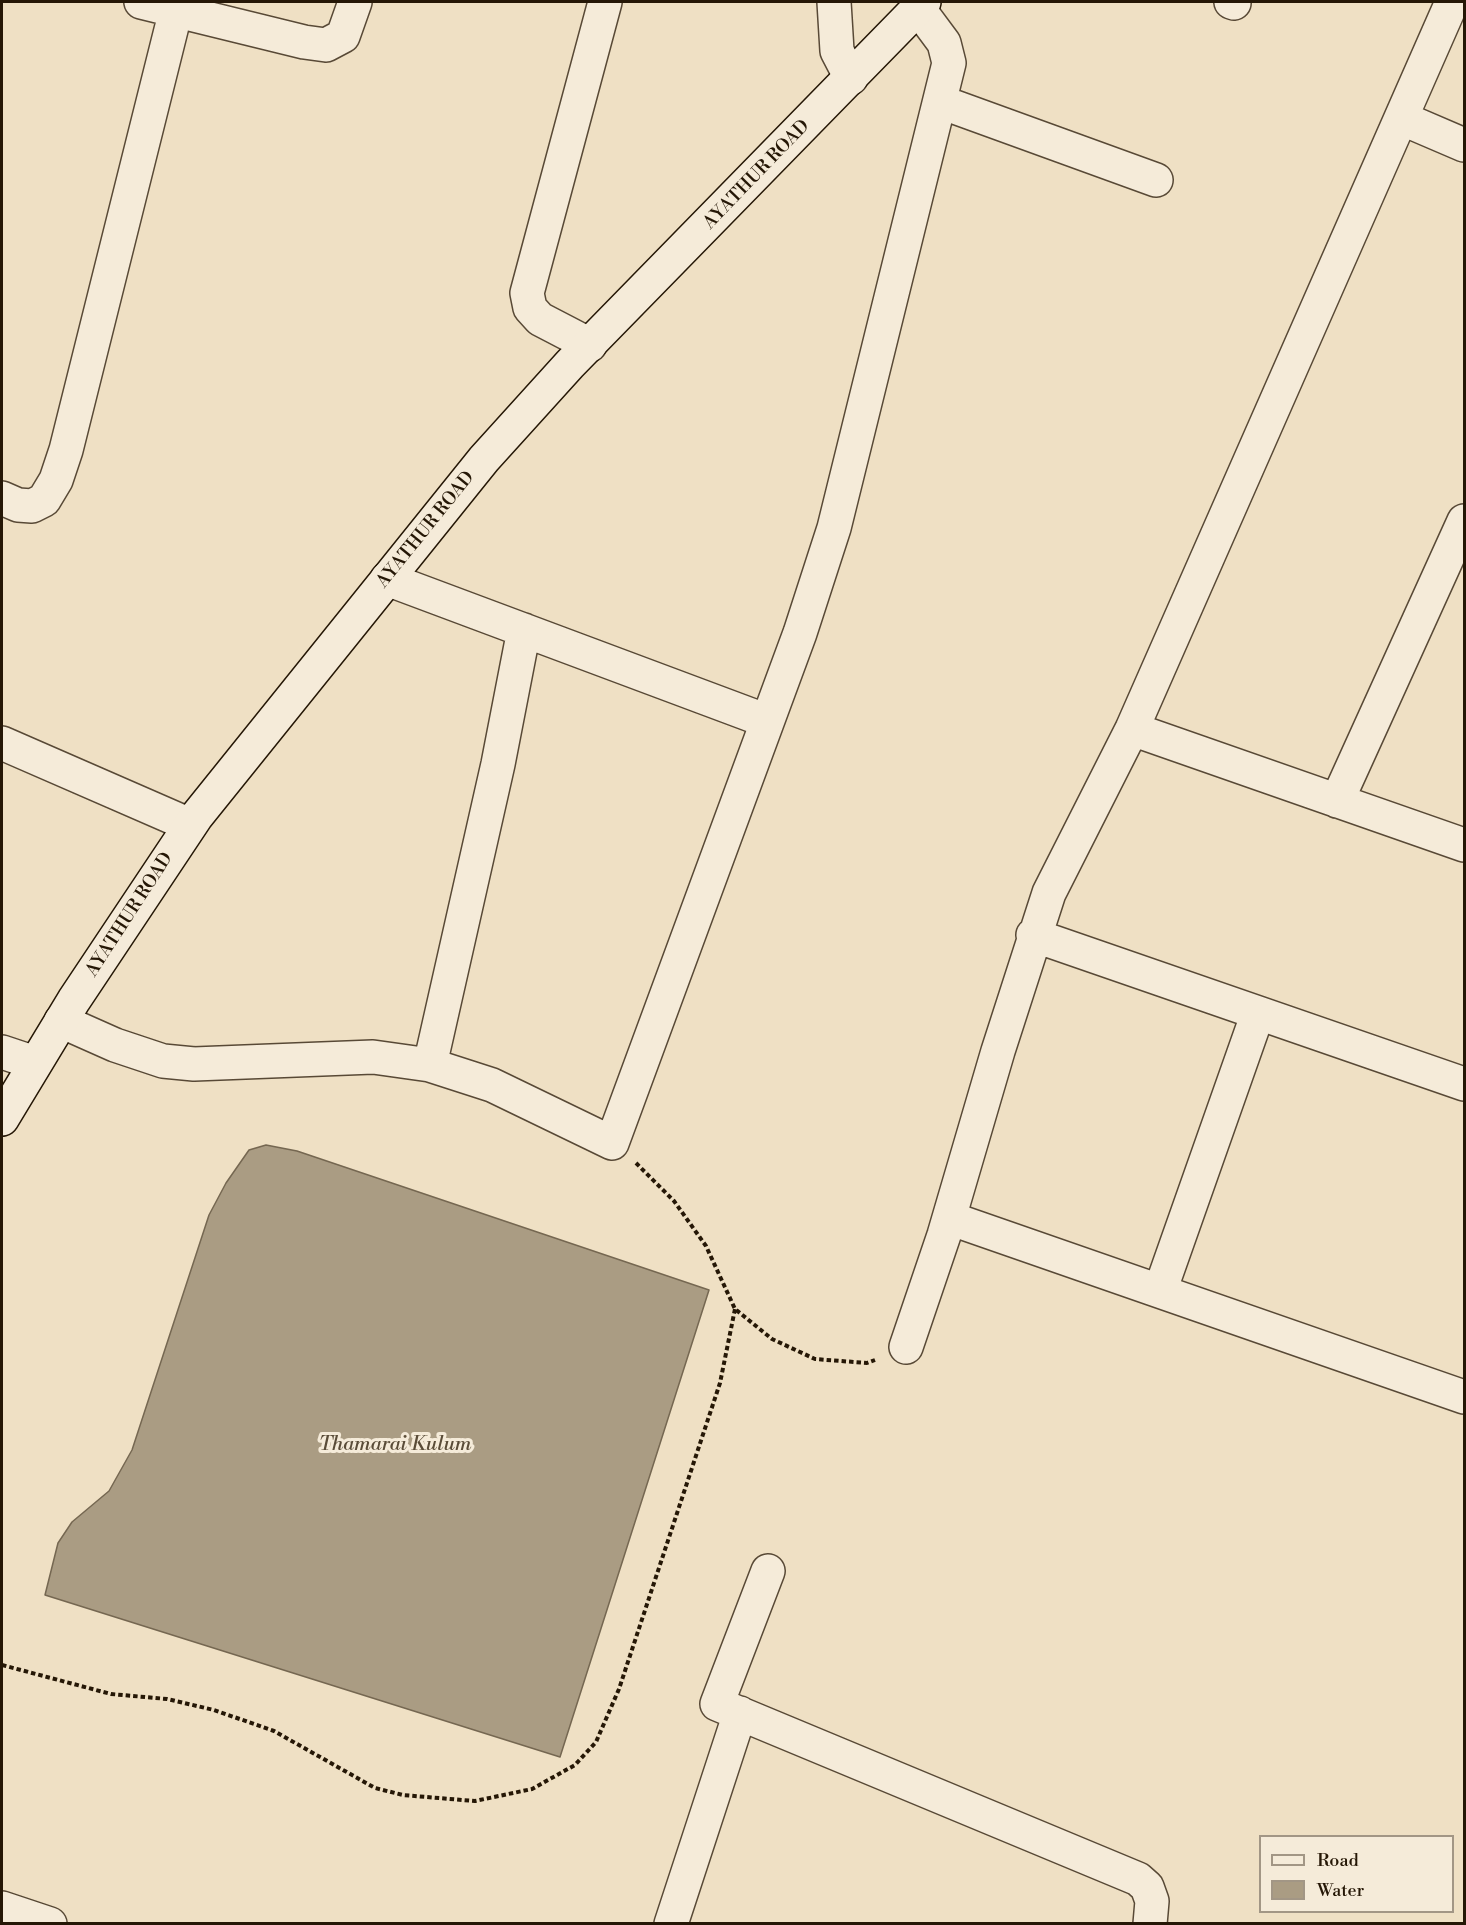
<!DOCTYPE html>
<style>
body{margin:0}
#map{position:relative;width:1466px;height:1925px;overflow:hidden;background:#efe0c4;font-family:"Libre Bodoni",serif}
canvas{display:block}
.frame{position:absolute;inset:0;border:3px solid #251706;pointer-events:none}
.legend{position:absolute;left:1259px;top:1835px;width:195px;height:78px;box-sizing:border-box;background:#f5ebd9;border:2px solid #a29685;margin:0;padding:8px 10px;list-style:none;font-size:18px;color:#251706}
.legend li{display:flex;align-items:center;gap:12px;height:30px}
.legend b{width:30px;border:2px solid #a29685}
</style>
<div id="map">
<canvas width="1466" height="1925"></canvas>
<div class="frame"></div>
<ul class="legend">
<li><b style="height:8px;background:#f5ebd9"></b>Road</li>
<li><b style="height:16px;background:#aa9c83"></b>Water</li>
</ul>
</div>
<script>
const ctx = document.querySelector('canvas').getContext('2d');
ctx.lineJoin = 'round';
function fill(path, color) { ctx.fillStyle = color; ctx.fill(path, 'evenodd'); }
const shape = rows => new Path2D(rows.map(r => 'M' + r).join(''));
function stroke(path, color, width, dash) { ctx.strokeStyle = color; ctx.lineWidth = width; ctx.lineCap = dash ? 'butt' : 'round'; ctx.setLineDash(dash || []); ctx.stroke(path); }
function drawText(font, color, halo, rows, align = 'center') {
  ctx.font = font + ' "Libre Bodoni",serif'; ctx.lineWidth = 6; ctx.setLineDash([]); ctx.textBaseline = 'middle'; ctx.strokeStyle = halo; ctx.fillStyle = color; for (const [text, x, y, turn = 0] of rows) {
    ctx.save(); ctx.translate(x, y); ctx.rotate((+turn || 0) * Math.PI / 180); ctx.textAlign = isNaN(turn) ? turn : align; if (halo) ctx.strokeText(text, 0, 0); ctx.fillText(text, 0, 0); ctx.restore();
  }
}
const water = shape([
 [266,1145,297,1151,709,1290,560,1757,45,1595,58,1543,72,1522,109,1491,132,1450,209,1215,226,1183,249,1150,266,1145]
]);
const path = shape([
 [636,1163,674,1201,706,1246,735,1309,772,1339,815,1359,867,1363,875,1360],
 [2,1665,111,1694,167,1699,214,1710,274,1731,375,1788,403,1795,475,1801,532,1789,575,1765,596,1742,619,1689,720,1383,735,1309]
]);
const street = shape([
 [141,2,304,42,326,45,343,36,355,2],
 [834,2,837,51,851,78],
 [1231,2,1234,3],
 [941,102,1156,180],
 [1401,118,1464,145],
 [590,345,540,319,530,308,527,293,605,2],
 [2,498,18,505,32,506,44,500,56,480,66,450,176,10],
 [387,579,767,721],
 [1132,729,1464,845],
 [2,743,190,825],
 [1337,801,1464,521],
 [1033,935,1464,1084],
 [61,1021,115,1045,163,1061,194,1064,373,1057,430,1065,492,1085,612,1143,800,633,834,528,949,63,944,43,918,8],
 [2,1052,35,1063],
 [430,1065,498,764,524,630],
 [949,1218,1464,1397],
 [1160,1291,1258,1013],
 [906,1347,944,1235,998,1051,1049,893,1132,729,1452,2],
 [768,1571,717,1704,1138,1879,1147,1887,1152,1901,1150,1924],
 [2,1908,50,1924],
 [671,1924,740,1713]
]);
const secondary = shape([
 [2,1119,74,1000,196,817,484,459,570,364,924,2]
]);
const streetNames = [
 ["AYATHUR ROAD",757,175,-46],
 ["AYATHUR ROAD",426,530,-51],
 ["AYATHUR ROAD",130,915,-57]
];
const waterNames = [
 ["Thamarai Kulum",395,1445]
];
fill(water, '#aa9c83');
stroke(water, '#756751', 1.5);
stroke(street, '#584936', 36);
stroke(secondary, '#251706', 36);
stroke(path, '#251706', 4, [4.5, 3]);
stroke(street, '#f5ebd9', 33);
stroke(secondary, '#f5ebd9', 33);
drawText('18px', '#251706', '#f5ebd9', streetNames);
drawText('italic 20px', '#5a4c38', '#f5ebd9', waterNames);
</script>
